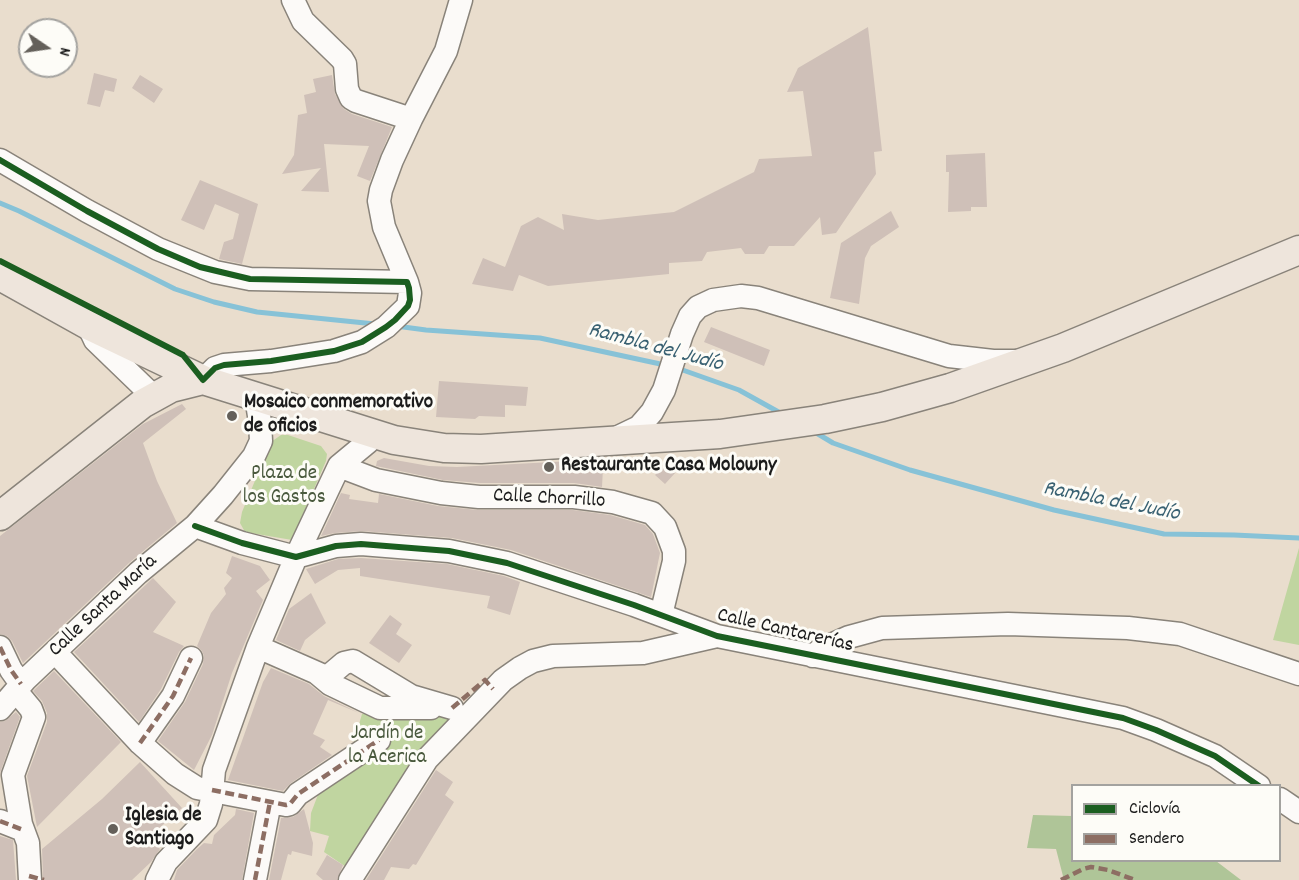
<!DOCTYPE html>
<meta charset="utf-8">
<style>
body{margin:0}
#map{position:relative;width:1299px;height:880px;overflow:hidden;background:#e9ddcd;font-family:Dekko,sans-serif}
canvas{display:block}
.legend{position:absolute;left:1071px;top:784px;width:210px;height:78px;box-sizing:border-box;background:#fdfcf7;border:2px solid #a3a29f;margin:0;padding:8px 10px;list-style:none;font-size:18px;color:#1c1c1c}
.legend li{display:flex;align-items:center;gap:12px;height:30px}
.legend b{width:30px;border:2px solid #a3a29f}
.north{position:absolute;left:18px;top:18px;width:60px;height:60px;box-sizing:border-box;background:#fdfcf7;border:2px solid #a3a29f;border-radius:50%;rotate:103deg;font-size:16px;font-weight:700;line-height:24px;text-align:center;color:#1c1c1c}
.north::after{content:'';display:block;margin:auto;width:21px;height:27px;background:#64605a;clip-path:polygon(50% 0,100% 100%,50% 72%,0 100%)}
</style>
<div id="map">
<canvas width="1299" height="880"></canvas>
<ul class="legend">
<li><b style="height:8px;background:#1b5e20"></b>Ciclovía</li>
<li><b style="height:8px;background:#8d6e63"></b>Sendero</li>
</ul>
<div class="north">N</div>
</div>
<script>
const ctx = document.querySelector('canvas').getContext('2d');
ctx.lineJoin = 'round';
function fill(path, color) { ctx.fillStyle = color; ctx.fill(path, 'evenodd'); }
const shape = rows => new Path2D(rows.map(r => 'M' + r).join(''));
function stroke(path, color, width, dash) { ctx.strokeStyle = color; ctx.lineWidth = width; ctx.lineCap = dash ? 'butt' : 'round'; ctx.setLineDash(dash || []); ctx.stroke(path); }
function drawText(font, color, halo, rows, align = 'center') {
  ctx.font = font + ' Dekko,sans-serif'; ctx.lineWidth = 6; ctx.setLineDash([]); ctx.textBaseline = 'middle'; ctx.strokeStyle = halo; ctx.fillStyle = color; for (const [text, x, y, turn = 0] of rows) {
    ctx.save(); ctx.translate(x, y); ctx.rotate((+turn || 0) * Math.PI / 180); ctx.textAlign = isNaN(turn) ? turn : align; if (halo) ctx.strokeText(text, 0, 0); ctx.fillText(text, 0, 0); ctx.restore();
  }
}
const green = shape([
 [281,435,288,435,321,446,327,454,326,461,292,540,245,532,240,523,242,512,271,442],
 [1299,548,1299,645,1273,640],
 [437,711,453,717,349,869,324,852,329,836,310,831,311,813,319,792,348,762,362,714]
]);
const forest = shape([
 [1033,815,1072,816,1072,860,1216,861,1241,880,1064,880,1056,849,1027,848]
]);
const stream = shape([
 [0,203,19,211,175,289,214,302,257,312,375,324],
 [396,326,426,330,540,338,665,365],
 [677,368,739,390,784,415],
 [813,431,833,443,910,470,1054,510,1164,534,1234,535,1299,538]
]);
const building = shape([
 [868,27,882,151,874,152,876,174,836,233,822,235,820,217,794,246,769,246,764,254,745,254,741,248,707,252,702,261,669,263,669,274,548,286,519,275,513,291,472,284,483,258,505,267,521,226,538,217,564,230,562,214,598,220,674,212,754,172,759,159,812,156,803,91,787,92,798,68],
 [94,73,117,79,114,92,105,90,100,107,87,104],
 [140,75,163,89,154,103,132,88],
 [332,75,335,94,344,109,352,114,392,127,370,181,357,176,369,146,324,144,329,192,301,191,321,168,282,174,294,155,298,115,307,113,304,95,316,92,313,79],
 [985,153,987,207,971,207,971,211,948,212,949,172,946,172,946,155],
 [200,180,258,204,242,264,219,259,224,242,233,239,239,214,215,204,204,230,181,220],
 [891,211,899,227,871,246,865,258,859,304,830,298,841,243],
 [711,327,770,350,764,366,704,342],
 [439,381,528,387,526,406,505,405,505,417,479,416,475,419,436,417],
 [182,404,186,409,143,443,157,481,177,523,129,563,23,663,12,641,7,636,0,634,0,536,143,424],
 [384,458,429,466,457,467,591,460,590,468,603,468,602,487,574,483,480,483,443,480,376,466,377,461],
 [667,463,676,472,665,484,655,475],
 [341,493,350,495,349,499,378,503,379,494,438,506,478,510,573,510,610,515,645,525,653,534,660,553,651,597,511,550,452,538,362,531,335,533,321,536],
 [232,556,260,566,270,580,256,591,263,600,232,673,212,735,194,770,158,741,185,702,203,664,204,656,202,651,197,646,211,613,226,594,224,588,232,578,226,573],
 [361,558,447,564,504,576,520,582,510,615,487,608,490,596,360,576,360,568,338,570,315,584,306,569,338,559],
 [153,578,176,602,153,632,184,646,179,652,161,689,139,722,74,652],
 [311,593,326,623,305,640,300,651,276,640,289,609],
 [390,615,402,624,396,634,412,645,399,663,369,643],
 [271,668,309,684,324,696,359,713,328,700,313,734,325,740,320,747,332,755,291,783,283,791,228,780,263,682],
 [54,671,121,742,37,827,27,776,47,722,47,713,42,701,33,691],
 [16,712,20,717,0,773,0,722,5,721],
 [140,762,182,808,149,837,160,849,151,862,132,880,43,880,42,849,102,799],
 [436,770,453,782,445,795,454,802,416,865,413,864,409,869,391,867,384,880,366,880],
 [236,809,254,813,242,880,174,880,177,870,197,849,204,843,212,844,214,835,235,815],
 [304,809,313,843,312,856,292,851,291,855,288,854,281,880,269,880,281,818,293,817],
 [0,836,13,840,16,880,0,880],
 [327,855,343,865,337,880,323,880,316,874]
]);
const minor = shape([
 [293,0,303,21,342,59,345,64,347,89,351,98,356,101,411,119,446,51,461,0],
 [0,160,87,211,158,249,215,272,250,279,407,282,410,293,408,306,386,327,362,342,334,351,271,361,224,365,215,368,203,380],
 [407,282,384,227,379,201,381,190,392,160,411,119],
 [88,325,95,340,153,396],
 [614,439,639,427,652,412,664,390,682,334,690,316,698,307,713,300,741,296,758,298,949,356,993,361,1016,361],
 [339,466,376,480,441,493,479,497,574,497,613,502,652,513,665,527,674,551,674,561,661,615],
 [195,526,242,543,296,557,336,546,361,544,449,551,507,563,634,605,717,636,1123,718,1156,730,1215,756,1259,786],
 [0,647,11,670,21,684],
 [258,647,324,676,331,674,344,663,353,661,411,696,452,708],
 [55,652,140,743,175,774,197,788,286,805,290,804,298,794,379,740],
 [813,656,820,650,849,637,882,628,1008,624,1128,628,1180,634,1299,674],
 [318,674,330,684,380,708,431,708],
 [16,691,31,709,34,717,13,775,21,824,28,843,30,880],
 [0,709,25,680,138,573,195,526,223,495,254,456,261,441,260,422,256,397],
 [140,743,173,696,191,658],
 [1280,799,1299,812],
 [0,821,23,830],
 [157,880,166,862,206,820,211,804,214,770,258,647,296,557,339,466,368,442,373,434],
 [255,880,270,802],
 [350,880,427,759,503,680,520,668,533,661,553,656,643,653,717,636]
]);
const major = shape([
 [0,276,88,325,203,380,394,440,444,448,481,449,720,434,825,419,882,407,950,388,1063,348,1299,250],
 [0,516,142,404,171,388,203,380]
]);
const quiet = shape([
 [0,647,11,670,21,684],
 [452,708,485,680,493,689],
 [140,743,173,696,191,658],
 [212,790,286,805,290,804,298,794,379,740],
 [0,821,23,830],
 [29,876,44,880],
 [255,880,270,802],
 [1061,880,1083,869,1091,867,1108,870,1135,880]
]);
const cycleway = shape([
 [0,160,87,211,158,249,200,267,250,279,407,282,409,288,410,300,408,306,395,320,386,327,362,342,334,351,271,361,224,365,215,368,203,380,183,355,0,261],
 [195,526,242,543,296,557,336,546,361,544,449,551,507,563,634,605,717,636,1123,718,1156,730,1215,756,1259,786]
]);
const markers = [
 [232,416,6,"#64605a"],
 [549,467,6,"#64605a"],
 [113,829,6,"#64605a"]
];
const poiNames = [
 ["Mosaico conmemorativo",244,404],
 ["de oficios",244,428],
 ["Restaurante Casa Molowny",561,467],
 ["Iglesia de",125,817],
 ["Santiago",125,841]
];
const parkNames = [
 ["Plaza de",284,475],
 ["los Gastos",284,499],
 ["Jardín de",387,735],
 ["la Acerica",387,759]
];
const streetNames = [
 ["Calle Chorrillo",549,500,3],
 ["Calle Santa María",104,607,-43],
 ["Calle Cantarerías",785,632,13]
];
const waterNames = [
 ["Rambla del Judío",655,349,15],
 ["Rambla del Judío",1111,503,11]
];
fill(green, '#c0d5a0');
fill(forest, '#afc598');
stroke(stream, '#87c2d7', 5);
fill(building, '#cfc0b8');
stroke(minor, '#89837a', 25);
stroke(major, '#89837a', 31);
stroke(minor, '#fcfaf8', 22);
stroke(major, '#eee5dc', 28);
stroke(quiet, '#8d6e63', 4.5, [9, 4.5]);
stroke(cycleway, '#1b5e20', 6);
for (const [x, y, r, color] of markers) { const dot = new Path2D(); dot.arc(x, y, r, 0, 2 * Math.PI); ctx.fillStyle = color; ctx.fill(dot); stroke(dot, '#fdfcf7', 2); }
drawText('bold 21px', '#1c1c1c', '#fdfcf7', poiNames, 'left');
drawText('21px', '#4a5a3e', '#fdfcf7', parkNames);
drawText('21px', '#1c1c1c', '#fdfcf7', streetNames);
drawText('italic 22px', '#396172', '#fdfcf7', waterNames);
</script>
